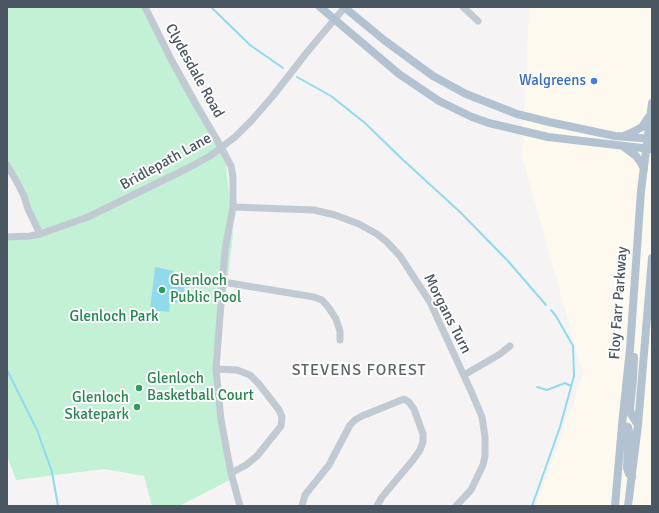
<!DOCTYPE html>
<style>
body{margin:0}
#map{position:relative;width:659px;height:513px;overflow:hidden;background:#f5f3f3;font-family:Signika,sans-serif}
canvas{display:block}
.frame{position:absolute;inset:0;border:8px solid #4a5661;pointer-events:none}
</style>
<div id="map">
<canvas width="659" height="513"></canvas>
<div class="frame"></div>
</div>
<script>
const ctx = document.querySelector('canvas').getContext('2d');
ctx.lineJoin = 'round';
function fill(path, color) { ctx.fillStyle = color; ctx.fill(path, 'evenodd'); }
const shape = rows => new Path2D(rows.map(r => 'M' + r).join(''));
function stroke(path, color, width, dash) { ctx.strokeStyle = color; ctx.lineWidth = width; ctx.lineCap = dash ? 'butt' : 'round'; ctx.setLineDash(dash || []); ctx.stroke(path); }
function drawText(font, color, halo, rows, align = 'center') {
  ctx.font = font + ' Signika,sans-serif'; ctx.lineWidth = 4; ctx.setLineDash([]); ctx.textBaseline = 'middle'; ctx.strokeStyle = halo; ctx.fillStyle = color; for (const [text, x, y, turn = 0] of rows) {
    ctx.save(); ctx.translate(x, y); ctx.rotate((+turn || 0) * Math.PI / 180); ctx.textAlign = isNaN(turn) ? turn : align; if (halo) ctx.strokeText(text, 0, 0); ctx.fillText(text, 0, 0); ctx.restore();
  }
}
const commercial = shape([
 [529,7,652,7,652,506,536,506,583,374,522,156]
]);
const green = shape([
 [7,7,145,7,224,145,233,235,217,362,232,479,179,506,152,506,144,476,104,469,16,480,7,456,7,237,42,233,24,192,7,160]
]);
const water = shape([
 [155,267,174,271,173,279,185,280,183,303,170,302,169,312,150,310]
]);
const stream = shape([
 [211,7,250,45,283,68],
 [297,77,331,96,365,123,401,158,460,212,508,261,546,305],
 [7,370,37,430,52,472,58,506],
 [537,387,547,390,565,383,571,386],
 [532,506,560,427,574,376,573,346,556,316,551,310]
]);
const minor = shape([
 [145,7,172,61,195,103,221,147,231,166,233,177,233,207,225,250,216,369,221,420,231,473,240,506],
 [463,7,478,21],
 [7,165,18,184,24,196,28,209,40,234],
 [233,207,314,210,335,215,359,224,377,234,387,242,400,256,430,302,471,391,482,417,485,437,485,456,483,465,471,490,456,506],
 [7,237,30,236,40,234,88,217,186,169,210,156,235,137,252,120,272,97,308,51,345,7],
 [223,282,314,297,322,300,329,308,336,319,340,331,340,340],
 [216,369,237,370,250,375,259,384,279,410,282,417,281,426,257,456,246,465,231,473],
 [464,375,500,354,510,346],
 [302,506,305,495,329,465,350,425,355,420,362,416,404,399,409,402,414,409,423,434,423,442,420,450,413,460,382,497,377,506]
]);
const major = shape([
 [320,7,399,74,439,101,472,117,489,123,548,137,651,149],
 [344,7,384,40,433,76,466,94,517,114,549,122,615,136,652,139],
 [624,136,633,132,642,127,650,115],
 [624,147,636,156,641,163,644,169],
 [634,357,633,380,630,408,631,414,638,425],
 [622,425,628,427,629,431,627,468,629,474,632,477],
 [615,506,622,425,630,349,641,191,652,103],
 [628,506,638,425,652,258]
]);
const markers = [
 [594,81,4,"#3f7fe0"],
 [162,290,4,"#2e9e5b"],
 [139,388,4,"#2e9e5b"],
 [137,407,4,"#2e9e5b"]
];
const streetNames = [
 ["Clydesdale Road",194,71,61],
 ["Bridlepath Lane",166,162,-29],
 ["Floy Farr Parkway",619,303,-86],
 ["Morgans Turn",447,314,63]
];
const shopNames = [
 ["Walgreens",586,81]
];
const leisureNames = [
 ["Glenloch",170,281],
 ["Public Pool",170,298],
 ["Glenloch",147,379],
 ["Basketball Court",147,396],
 ["Glenloch",129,398,"right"],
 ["Skatepark",129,415,"right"]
];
const parkNames = [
 ["Glenloch Park",114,317]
];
const neighbourhoodNames = [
 ["STEVENS FOREST",359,371]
];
fill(commercial, '#fdf9ef');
fill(green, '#c3f1d5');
fill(water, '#90daee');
stroke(stream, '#90daee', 2);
stroke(minor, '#c1cad2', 7);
stroke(major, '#b3c2d1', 8);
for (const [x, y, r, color] of markers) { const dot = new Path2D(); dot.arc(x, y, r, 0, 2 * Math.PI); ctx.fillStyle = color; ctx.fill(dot); stroke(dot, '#fff', 1.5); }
drawText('15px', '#4a5661', '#fff', streetNames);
drawText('15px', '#366cbe', '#fff', shopNames, 'right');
drawText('15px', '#27864d', '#fff', leisureNames, 'left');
drawText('15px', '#17864f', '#fff', parkNames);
ctx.letterSpacing = '1px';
drawText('16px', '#5f6368', '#fff', neighbourhoodNames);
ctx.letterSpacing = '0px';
</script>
